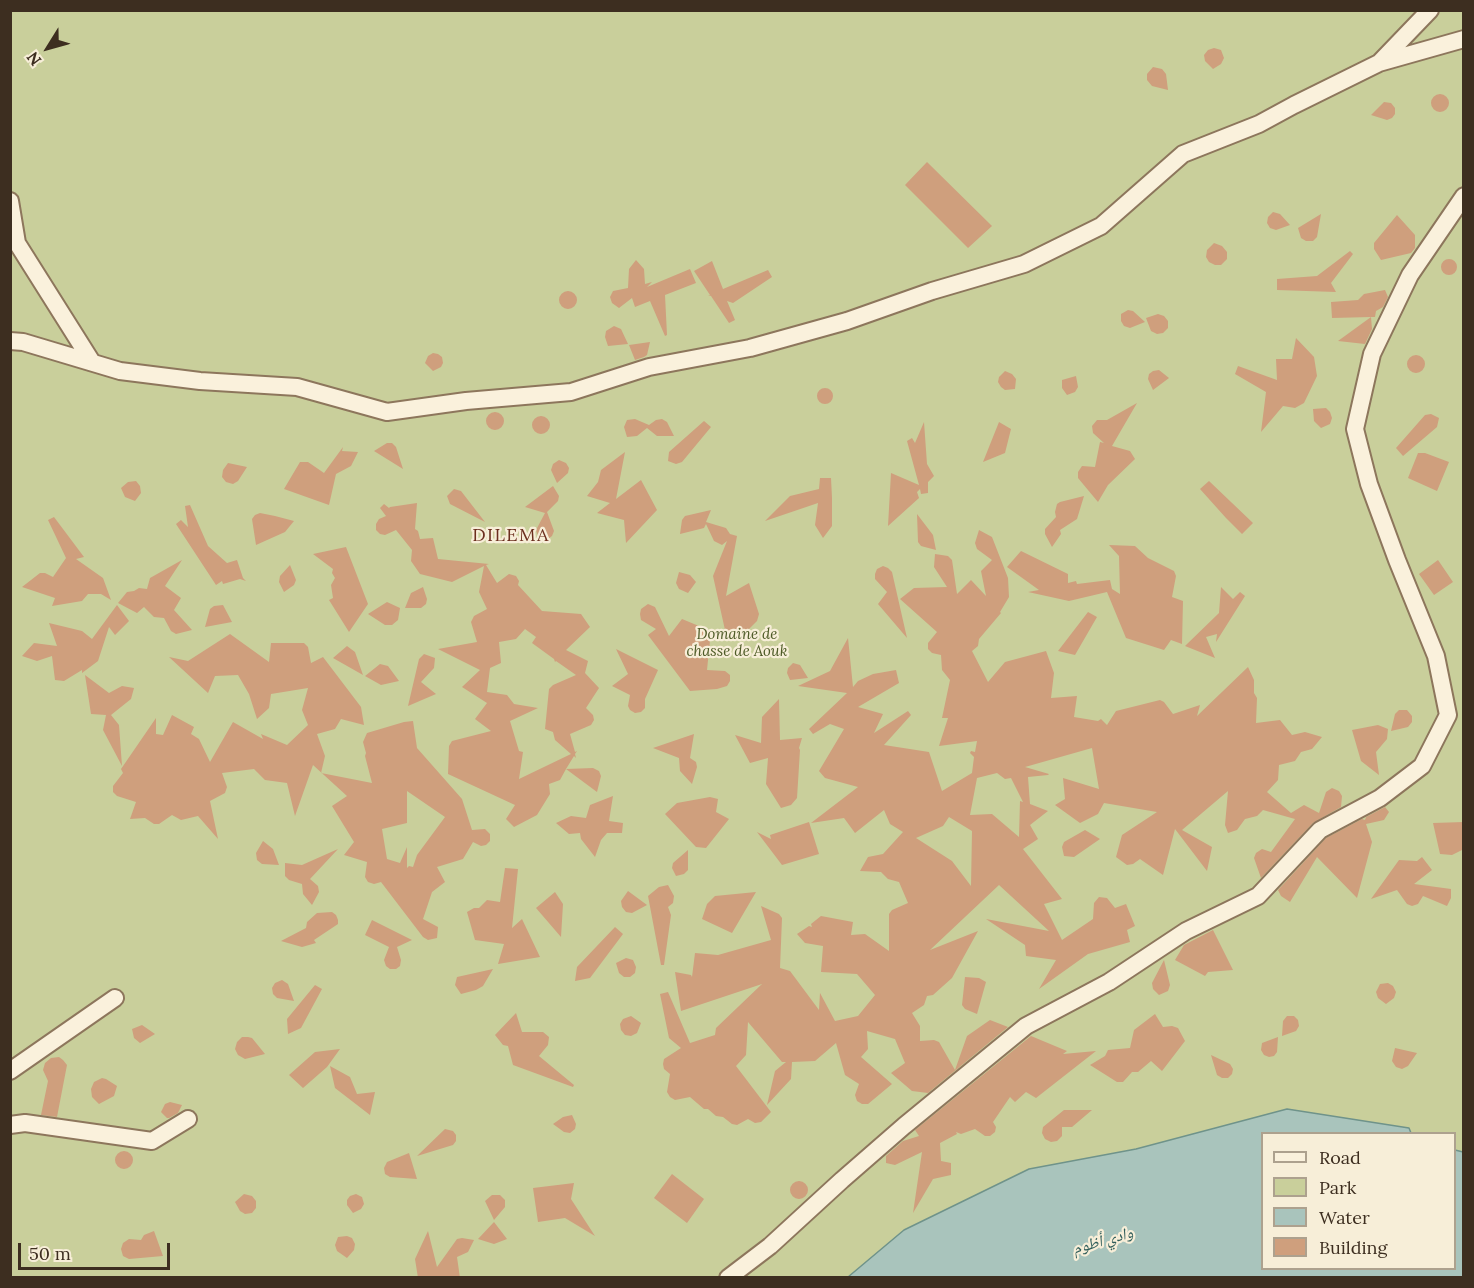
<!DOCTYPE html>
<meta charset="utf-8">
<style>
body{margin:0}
#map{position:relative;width:1474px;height:1288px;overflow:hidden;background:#f0e4c8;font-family:Lora,serif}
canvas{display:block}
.frame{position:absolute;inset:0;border:12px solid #3d2e20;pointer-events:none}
.legend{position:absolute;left:1261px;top:1132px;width:195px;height:138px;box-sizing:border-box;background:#f7eed8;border:2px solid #ada18e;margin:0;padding:8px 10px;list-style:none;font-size:18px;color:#3d2e20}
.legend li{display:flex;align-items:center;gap:12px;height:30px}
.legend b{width:30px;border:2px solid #ada18e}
.north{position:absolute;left:18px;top:18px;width:60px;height:60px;-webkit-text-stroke:4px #f7eed8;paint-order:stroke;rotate:233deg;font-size:16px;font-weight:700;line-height:24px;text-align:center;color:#3d2e20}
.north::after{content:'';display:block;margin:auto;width:21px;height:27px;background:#3d2e20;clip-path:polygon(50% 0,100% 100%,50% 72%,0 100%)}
.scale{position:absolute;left:18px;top:1243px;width:152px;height:27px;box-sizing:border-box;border:3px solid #3d2e20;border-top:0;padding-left:8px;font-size:18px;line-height:21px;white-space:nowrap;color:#3d2e20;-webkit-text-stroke:4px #f7eed8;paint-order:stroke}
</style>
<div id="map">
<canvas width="1474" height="1288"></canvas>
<div class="frame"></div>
<ul class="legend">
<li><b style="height:8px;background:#faf1dc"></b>Road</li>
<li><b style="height:16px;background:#c9cf9b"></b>Park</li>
<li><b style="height:16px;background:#a9c4bc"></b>Water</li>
<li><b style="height:16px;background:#cf9f7d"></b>Building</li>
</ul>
<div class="north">N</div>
<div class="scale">50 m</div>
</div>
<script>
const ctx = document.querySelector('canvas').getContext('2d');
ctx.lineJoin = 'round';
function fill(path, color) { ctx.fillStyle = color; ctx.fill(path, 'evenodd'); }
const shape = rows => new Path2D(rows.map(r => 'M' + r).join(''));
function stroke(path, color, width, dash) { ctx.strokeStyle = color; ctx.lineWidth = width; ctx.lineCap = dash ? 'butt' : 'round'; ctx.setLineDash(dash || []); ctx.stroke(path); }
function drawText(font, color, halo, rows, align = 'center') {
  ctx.font = font + ' Lora,"Noto Naskh Arabic",serif'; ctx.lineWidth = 4.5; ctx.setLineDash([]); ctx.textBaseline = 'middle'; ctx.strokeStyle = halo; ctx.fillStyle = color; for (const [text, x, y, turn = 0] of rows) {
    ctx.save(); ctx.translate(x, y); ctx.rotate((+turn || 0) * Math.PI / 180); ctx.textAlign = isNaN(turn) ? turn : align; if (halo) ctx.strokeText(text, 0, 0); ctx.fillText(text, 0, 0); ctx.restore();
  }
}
const green = shape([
 [10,11,1463,11,1463,1277,11,1277],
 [1262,1134,1454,1134,1454,1268,1262,1268]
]);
const water = shape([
 [1287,1109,1409,1128,1411,1133,1262,1134,1262,1268,1454,1268,1455,1150,1463,1152,1463,1277,848,1277,904,1230,1029,1169,1136,1149,1287,1109]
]);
const building = shape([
 [1214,48,1221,50,1224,58,1221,64,1213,69,1205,61,1204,55,1208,50],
 [1153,67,1162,69,1166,74,1168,90,1152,86,1147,80,1147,74],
 '1431 103a9 9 0 1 1 18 0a9 9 0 1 1-18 0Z',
 [1384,102,1391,103,1395,108,1395,114,1392,118,1387,120,1371,115],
 [927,162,992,226,968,248,905,185],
 [1273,212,1280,214,1290,225,1276,230,1270,228,1267,223,1268,217],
 [1321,214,1317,237,1313,241,1306,241,1301,238,1298,228],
 [1397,215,1415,235,1415,248,1411,253,1381,260,1374,249,1374,243],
 [1214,243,1222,246,1227,252,1227,259,1221,265,1215,265,1209,262,1206,257,1207,250],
 [1350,251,1353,254,1331,283,1336,292,1277,290,1277,279,1317,276],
 '1441 267a8 8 0 1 1 16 0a8 8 0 1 1-16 0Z',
 [636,260,644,269,645,284,652,282,647,287,690,269,696,283,665,295,667,335,665,336,650,301,635,307,632,298,619,308,612,303,610,297,613,291,628,288,629,269],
 [712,261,723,289,768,270,772,277,733,303,727,301,735,320,729,323,711,296,708,295,710,295,694,271],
 [1385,290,1388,297,1383,307,1376,311,1375,317,1371,317,1372,329,1365,344,1338,341,1371,317,1332,318,1331,302,1358,300,1364,294],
 '559 300a9 9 0 1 1 18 0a9 9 0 1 1-18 0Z',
 [1128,310,1133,311,1145,322,1130,328,1124,326,1121,321,1121,314],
 [1158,314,1164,316,1168,321,1168,328,1163,333,1157,334,1151,331,1146,318],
 [614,326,621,329,628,344,608,346,605,337,606,331],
 [1296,338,1314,357,1317,376,1304,403,1295,408,1283,406,1261,432,1266,392,1235,374,1238,366,1277,380,1276,359,1292,359],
 [650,342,647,355,644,357,635,360,629,345],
 [433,353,438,354,442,357,443,363,441,367,433,371,425,363,428,356],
 '1407 364a9 9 0 1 1 18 0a9 9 0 1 1-18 0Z',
 [1159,370,1169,378,1153,390,1148,379,1149,374,1153,371],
 [1005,371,1012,374,1016,379,1015,389,1005,390,1001,387,998,382,999,377],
 [1076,376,1078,387,1075,392,1067,395,1062,388,1062,380],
 '817 396a8 8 0 1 1 16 0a8 8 0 1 1-16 0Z',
 [1137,403,1112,446,1130,451,1135,459,1108,485,1098,502,1078,478,1078,472,1082,466,1095,467,1100,442,1104,443,1093,433,1092,426,1097,420,1107,420],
 [1326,408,1330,412,1332,418,1330,424,1321,428,1314,421,1313,409],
 '486 421a9 9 0 1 1 18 0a9 9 0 1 1-18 0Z',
 [1431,414,1439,418,1437,427,1403,456,1396,448,1425,415],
 '532 425a9 9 0 1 1 18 0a9 9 0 1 1-18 0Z',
 [635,419,649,425,656,420,662,419,667,422,674,436,657,436,647,428,637,436,627,437,624,427,627,420],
 [704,421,711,427,682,462,676,464,668,461,669,452],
 [924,422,927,464,934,476,928,482,928,493,921,494,920,489,917,492,919,498,888,526,891,473,919,485,907,441,912,438,915,443],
 [999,422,1011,429,1005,453,983,462],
 [387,443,392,443,396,447,403,469,374,451],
 [343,447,342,451,358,452,351,466,336,474,329,505,284,489,300,462,308,462,324,473],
 [625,452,616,499,641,480,657,510,626,543,624,520,597,513,610,503,587,496,598,482,601,470],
 [1418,453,1425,453,1449,462,1437,491,1408,478],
 [559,460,566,463,569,468,568,473,557,483,551,470,553,464],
 [228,463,247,467,238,481,233,484,226,482,222,477,223,470],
 [820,478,831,478,832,498,832,526,823,538,815,525,818,503,765,521,790,496,819,489],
 [136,481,140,486,141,493,135,501,125,497,121,488,128,482],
 [1209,481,1253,523,1242,534,1226,518,1200,489],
 [553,486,559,496,558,501,547,512,554,531,552,536,545,541,538,536,536,530,545,513,525,507],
 [454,489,461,491,485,522,450,504,447,496],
 [1084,496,1077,519,1060,530,1061,534,1052,547,1045,534,1045,529,1056,517,1055,512,1057,504,1060,502],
 [417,503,415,529,418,531,420,539,433,538,438,559,489,564,486,565,497,583,509,574,516,576,519,581,518,585,542,611,581,614,590,627,566,650,588,661,585,673,599,688,586,708,593,715,594,720,591,725,570,734,575,752,577,751,575,754,576,758,574,756,566,769,593,768,599,771,601,776,597,792,566,769,560,780,549,784,550,794,537,815,514,827,506,819,515,805,448,774,449,746,452,741,491,731,475,719,487,703,462,687,480,670,438,649,477,642,471,622,474,616,487,609,479,592,484,566,452,582,420,574,411,561,412,550,396,530,385,535,380,534,376,530,376,524,379,519,386,516,380,508,384,504,389,508,390,507],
 [525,629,536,637,532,643,554,659,555,662,556,661,576,675,553,685,549,689,545,729,553,732,555,740,571,754,519,779,523,752,519,751,510,721,538,708,514,704,507,695,487,692,490,668,501,663,499,642,516,639],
 [190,505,208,546,227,563,237,560,243,578,246,581,240,579,223,584,222,581,216,585,176,524,181,520,188,527,185,506],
 [711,510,706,522,726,528,730,534,737,536,726,596,749,583,759,614,757,621,749,629,727,639,713,576,727,541,722,545,714,541,706,524,704,528,680,534,682,520,685,516],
 [260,513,275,516,294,521,285,532,256,545,252,519,255,515],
 [917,514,933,535,936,550,921,546,918,542],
 [54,517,84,557,76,559,103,578,111,600,101,594,88,594,82,601,52,606,55,598,22,587,40,573,45,573,53,577,66,558,48,520],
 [979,530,992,537,1008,578,1009,597,1000,612,1001,613,979,639,978,646,972,651,988,682,1005,662,1046,651,1054,673,1051,698,1077,696,1074,717,1098,721,1101,719,1107,725,1116,711,1160,700,1164,702,1173,714,1200,705,1197,716,1248,667,1254,680,1254,693,1257,698,1256,723,1280,720,1292,735,1305,732,1322,737,1312,749,1301,752,1295,761,1279,765,1278,780,1267,792,1291,813,1304,805,1319,813,1326,792,1332,788,1339,791,1342,796,1341,807,1313,823,1261,878,1254,858,1256,853,1262,849,1271,852,1295,819,1263,810,1257,816,1245,819,1237,830,1228,833,1225,825,1228,791,1182,830,1212,847,1207,871,1175,829,1163,875,1140,859,1133,864,1127,865,1116,857,1122,835,1157,812,1104,803,1098,814,1080,823,1055,805,1065,799,1063,778,1099,789,1092,748,1025,767,1049,774,1048,775,1028,777,1030,804,1048,811,1030,825,1038,839,1023,849,1062,899,1044,904,1062,940,1093,919,1094,903,1099,897,1107,898,1115,908,1126,904,1135,926,1127,930,1130,942,1088,954,1039,989,1056,960,1026,956,1025,945,986,919,1049,931,999,885,930,950,978,931,952,978,933,995,927,996,924,1005,912,1013,920,1026,920,1041,934,1040,939,1042,955,1070,967,1036,990,1020,1008,1027,928,1093,912,1091,891,1073,905,1063,895,1039,867,1031,868,1049,861,1057,892,1084,868,1104,862,1104,857,1101,855,1095,859,1084,845,1075,836,1043,815,1061,792,1062,791,1079,767,1105,775,1071,786,1062,782,1062,748,1022,746,1055,736,1066,771,1112,761,1122,755,1123,748,1119,737,1125,732,1124,723,1117,716,1116,708,1109,704,1109,690,1097,675,1100,670,1097,667,1092,670,1074,664,1069,663,1064,664,1059,681,1048,669,1038,660,994,668,992,690,1043,715,1035,716,1028,762,984,681,1011,675,972,691,975,692,977,695,953,718,955,771,940,761,906,779,914,782,918,780,968,790,971,819,1010,820,993,835,1021,858,1016,875,995,857,974,821,972,823,946,805,943,797,934,809,926,812,927,811,924,821,916,853,922,851,935,865,934,889,951,889,914,892,910,908,903,899,882,888,879,881,872,860,871,868,857,883,854,903,832,890,824,884,810,855,833,844,818,811,823,858,787,825,778,819,771,844,729,830,724,813,734,809,729,847,693,798,686,830,671,848,638,853,687,858,681,873,674,896,670,899,683,858,707,883,714,874,733,908,711,911,715,884,745,929,752,942,791,972,773,974,757,970,753,971,751,975,752,977,741,939,746,948,718,942,718,950,680,942,670,941,655,932,653,928,649,928,643,937,632,900,599,914,588,947,587,934,567,935,554,948,556,952,560,957,594,971,580,986,596,981,571,992,560,977,549,975,543],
 [997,773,1005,779,1011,778,1023,802,1020,801,1019,837,992,814,970,815,977,778],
 [949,817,972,831,971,886,952,861,916,838,943,826],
 [1109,545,1135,546,1148,558,1174,571,1176,576,1172,597,1183,601,1182,644,1171,640,1164,650,1126,638,1107,592,1069,601,1028,592,1039,590,1007,567,1021,551,1068,574,1068,583,1076,581,1077,584,1110,580,1112,589,1120,594,1119,556],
 [346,547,368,604,349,632,329,600,333,598,331,585,335,578,332,573,333,569,313,554],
 [182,560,165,586,181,598,174,610,192,630,176,634,171,631,164,618,154,617,144,607,137,613,118,603,127,592,134,591,139,588,147,589,150,578],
 [1438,560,1453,582,1434,595,1419,574],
 [290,565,296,580,294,585,284,592,279,582,280,576],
 [883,566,888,568,892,572,907,638,878,604,887,592,875,579,875,574,877,569],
 [679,572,690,575,696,582,688,593,679,589,676,583],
 [423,587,427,599,426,604,421,608,405,608,411,593],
 [1221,587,1233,599,1240,592,1245,596,1216,642,1217,634,1206,637,1215,658,1185,646,1219,613],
 [387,602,400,608,398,620,392,625,385,625,368,614],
 [648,604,655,607,669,636,682,619,711,631,707,670,725,671,730,675,730,681,727,686,717,689,690,691,648,635,656,629,641,620,640,614,641,609],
 [117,605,129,621,115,635,109,627,98,661,82,673,82,670,64,681,55,680,52,656,37,661,22,656,34,643,57,646,49,623,82,631,92,639],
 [223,605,232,622,205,627,210,609,214,606],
 [1088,612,1097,617,1075,655,1058,651],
 [230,634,269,662,271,643,304,643,308,647,311,663,323,657,361,707,364,725,341,719,335,729,317,734,325,756,321,773,372,783,365,756,366,753,363,742,367,733,404,722,413,721,417,748,462,799,472,830,485,829,490,834,490,841,486,845,481,846,473,842,463,859,437,867,445,882,432,892,423,919,438,927,437,938,428,940,423,937,381,882,374,884,368,882,365,877,367,862,344,855,354,842,332,806,347,796,313,765,295,816,287,783,265,780,254,769,222,773,227,787,225,793,210,801,218,839,198,816,181,820,172,815,159,824,154,824,145,818,130,819,136,802,117,796,113,792,113,786,123,773,121,769,156,718,156,734,163,735,172,715,194,727,191,734,199,739,210,762,233,722,263,739,261,734,287,745,308,725,302,710,308,688,271,694,269,708,257,719,249,694,238,675,215,676,208,693,169,657,188,661],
 [407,791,445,817,417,855,413,867,409,866,407,868,407,847,400,863,387,859,382,829,407,823],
 [347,646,355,652,363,675,333,658],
 [616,649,658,670,645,699,645,708,641,712,635,713,630,710,628,706,630,695,612,686,628,674],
 [424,654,435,658,434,668,421,682,436,694,408,706,419,659],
 [793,663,800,665,808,678,790,680,787,673,788,668],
 [380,664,388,666,399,681,381,685,365,676],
 [85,675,109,693,122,686,134,688,131,699,111,715,119,725,122,766,103,730,106,715,91,714],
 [779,699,780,740,802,738,799,748,800,750,797,798,791,805,781,808,766,784,768,758,750,763,735,735,761,743,762,717],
 [1399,710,1407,710,1412,716,1412,722,1408,727,1391,731,1395,714],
 [1378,725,1388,729,1387,739,1376,752,1379,775,1361,761,1352,730],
 [694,734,690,758,696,762,697,767,692,784,680,771,679,758,653,748],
 [613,796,609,821,623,823,622,833,607,833,601,840,595,857,581,839,580,833,569,834,556,823,571,816,586,818,590,805],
 [710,797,718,799,716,812,729,819,706,848,696,847,665,814,677,803],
 [1385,807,1389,812,1384,820,1366,824,1372,842,1357,898,1317,857,1290,902,1281,896,1278,890,1326,838,1362,819,1365,820,1366,817],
 [809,822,819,854,782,865,757,832,771,839,770,835],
 [1464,822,1464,849,1452,855,1440,854,1433,823],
 [1085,830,1100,839,1074,857,1064,856,1062,847,1064,842],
 [263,841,273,849,279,865,262,864,257,860,256,853],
 [338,849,310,879,318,886,319,892,312,905,303,894,302,884,289,880,285,876,285,863,302,865],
 [688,850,688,870,684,874,676,876,672,868,673,863],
 [1422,857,1432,870,1414,884,1451,889,1451,898,1447,906,1423,896,1418,904,1412,906,1407,904,1397,890,1371,899,1399,860,1417,861],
 [505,868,518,869,512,928,522,919,540,957,498,964,504,944,475,940,467,912,474,908,479,908,487,900,500,902],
 [668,885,674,896,673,903,668,907,671,915,664,965,661,965,648,896,659,887],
 [628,891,647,905,632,913,626,912,622,907,621,901],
 [555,892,563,904,561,937,536,908],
 [756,892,732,933,702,919,707,904,715,896],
 [332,912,336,915,338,920,338,924,314,940,316,943,302,947,281,941,306,928,307,922,317,913],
 [372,920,412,940,397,947,401,960,400,966,396,969,390,969,386,966,384,960,389,947,365,935],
 [615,927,623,934,590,978,575,981,577,967],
 [1213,930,1233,970,1208,972,1205,976,1175,960,1184,945],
 [626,958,633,960,636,967,635,973,630,977,624,977,619,973,616,963],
 [1164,960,1170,985,1168,991,1159,995,1153,989,1152,983],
 [493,969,483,986,476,990,461,994,455,985,457,977],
 [965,977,979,978,986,982,977,1014,965,1009,962,1005],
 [282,980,288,984,294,1001,277,998,273,994,272,988,275,983],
 [1388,983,1393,986,1396,992,1394,998,1386,1004,1378,998,1376,992,1380,984],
 [315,985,322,989,301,1028,288,1034,287,1019],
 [516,1013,522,1032,543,1032,549,1037,548,1045,539,1056,574,1085,573,1087,513,1065,508,1046,503,1045,495,1035],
 [1155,1014,1163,1027,1172,1026,1178,1028,1185,1041,1162,1071,1151,1061,1138,1072,1132,1072,1123,1082,1117,1082,1090,1065,1105,1056,1108,1050,1130,1048,1134,1030],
 [631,1016,641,1023,637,1033,631,1036,625,1035,621,1030,620,1024,623,1019],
 [1287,1016,1294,1016,1298,1020,1299,1026,1296,1031,1282,1036,1283,1021],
 [142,1025,155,1034,140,1043,134,1038,132,1029],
 [1031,1036,1067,1051,1063,1054,1096,1051,1036,1098,1026,1092,1015,1102,1010,1097,993,1122,996,1127,995,1132,990,1136,985,1136,975,1129,961,1134,956,1132,957,1134,940,1143,941,1161,951,1163,951,1175,933,1179,913,1213,922,1152,895,1165,886,1163,886,1156,903,1141,919,1136,915,1130],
 [242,1037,248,1037,252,1038,265,1054,245,1059,238,1055,235,1049,237,1042],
 [1278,1037,1277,1052,1274,1056,1269,1057,1264,1055,1261,1050,1262,1043],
 [1395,1048,1417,1053,1408,1066,1402,1069,1396,1067,1392,1061],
 [340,1049,327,1067,303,1088,289,1075,315,1052],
 [1211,1055,1230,1064,1233,1069,1232,1074,1228,1078,1222,1078,1217,1075],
 [59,1057,63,1060,67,1065,57,1117,41,1115,48,1081,43,1070,45,1063,51,1058],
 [330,1066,350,1077,357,1094,375,1092,370,1115,335,1088],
 [102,1078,106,1079,117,1086,114,1096,99,1104,92,1097,91,1089,94,1082],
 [170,1102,182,1105,178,1113,169,1118,167,1118,161,1112,165,1104],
 [1064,1110,1092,1110,1072,1127,1062,1127,1062,1136,1057,1141,1051,1142,1045,1139,1042,1133,1043,1127],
 [572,1115,576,1124,575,1129,570,1133,564,1132,553,1124,563,1117],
 [445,1129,453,1131,456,1135,456,1141,453,1145,417,1156],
 '115 1160a9 9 0 1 1 18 0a9 9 0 1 1-18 0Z',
 [409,1153,417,1179,390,1177,385,1174,384,1168,387,1162],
 [672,1174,704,1199,687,1223,654,1198],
 '790 1190a9 9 0 1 1 18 0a9 9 0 1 1-18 0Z',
 [574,1183,571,1199,595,1236,565,1218,538,1222,533,1188],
 [244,1194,252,1196,256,1201,256,1208,252,1213,245,1214,240,1211,235,1202],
 [356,1194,362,1197,364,1204,361,1209,353,1213,347,1205,347,1200,350,1196],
 [492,1195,500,1195,505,1200,505,1207,494,1220,485,1201],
 [494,1222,507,1239,494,1244,478,1239],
 [154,1231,163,1256,129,1259,123,1256,121,1249,123,1243,129,1239,141,1240,144,1235],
 [428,1231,437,1267,457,1239,462,1238,474,1240,468,1252,457,1257,460,1278,418,1278,415,1259],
 [347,1236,352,1238,355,1244,354,1250,347,1258,337,1251,335,1245,338,1237]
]);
const street = shape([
 [1380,62,1430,10],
 [10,201,17,243,92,362],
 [10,341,23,342,120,371,200,381,297,387,387,412,466,401,571,392,649,367,750,348,847,321,932,291,1024,264,1101,226,1183,154,1259,124,1294,105,1379,63,1464,39],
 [10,1071,115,998],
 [10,1125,25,1123,152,1141,188,1119],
 [728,1278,770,1246,842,1180,904,1126,1026,1026,1109,982,1186,931,1258,896,1320,830,1380,798,1422,766,1448,715,1436,656,1397,560,1369,484,1355,429,1372,354,1410,275,1464,196]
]);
const parkNames = [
 ["Domaine de",737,635],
 ["chasse de Aouk",737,652]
];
const waterNames = [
 ["وادي أظوم",1103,1241,-16]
];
const quarterNames = [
 ["DILEMA",511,536]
];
fill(green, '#c9cf9b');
fill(water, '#a9c4bc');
stroke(water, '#6f938a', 1.5);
fill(building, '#cf9f7d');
stroke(street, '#8d765c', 20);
stroke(street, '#faf1dc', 16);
drawText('italic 15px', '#4d5a26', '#f7eed8', parkNames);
drawText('italic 16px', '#2f5d5a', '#f7eed8', waterNames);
ctx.letterSpacing = '1.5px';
drawText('18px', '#6b2e1e', '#f7eed8', quarterNames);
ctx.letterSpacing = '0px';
</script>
